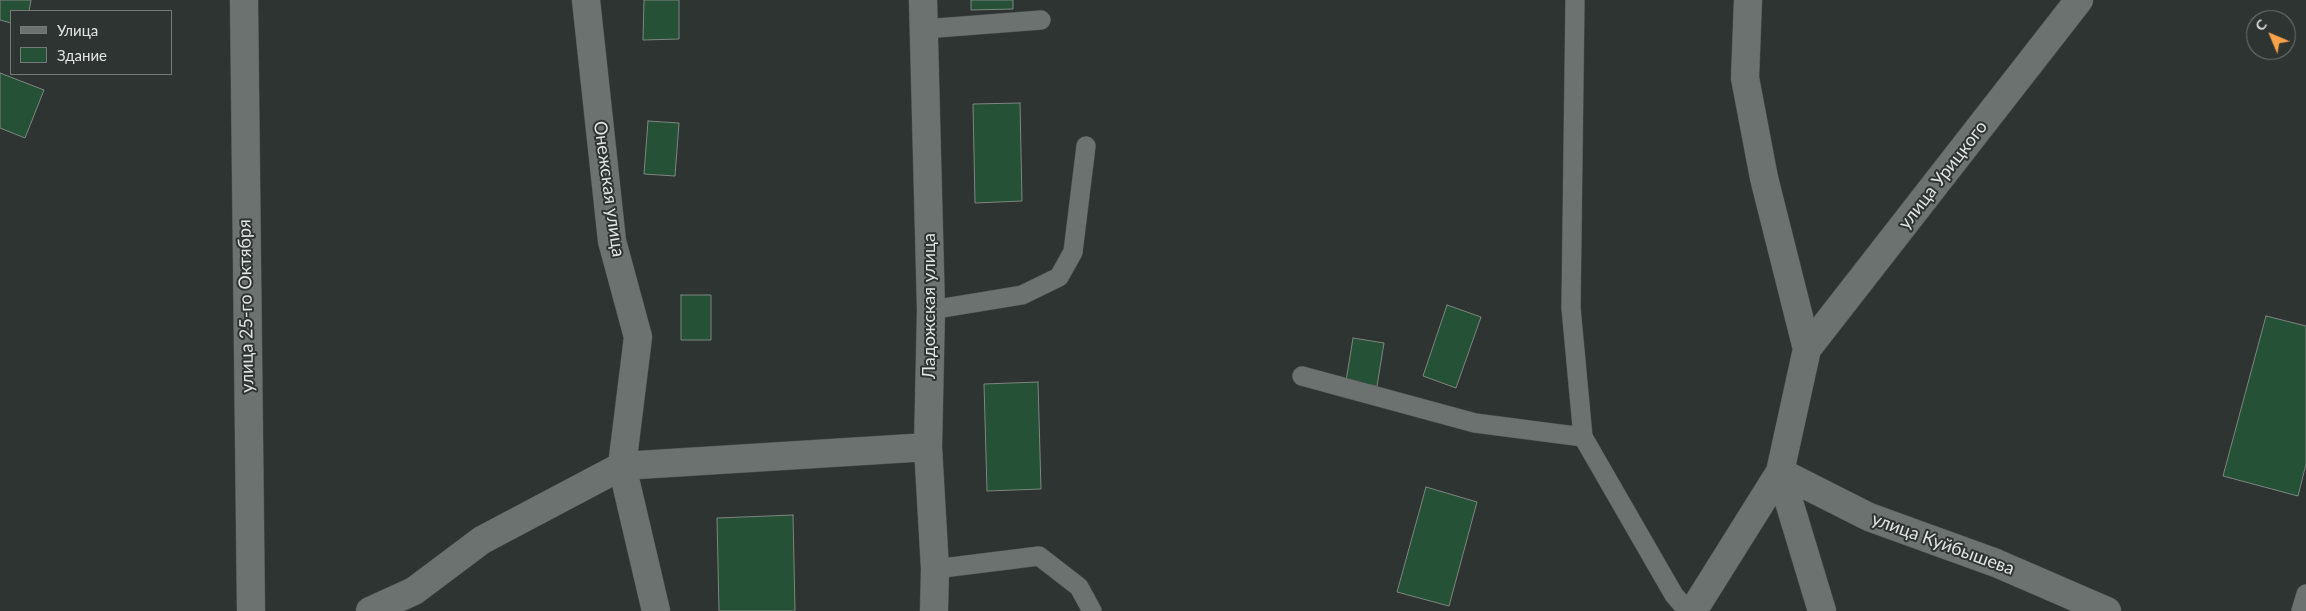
<!DOCTYPE html>
<meta charset="utf-8">
<style>
body{margin:0}
#map{position:relative;width:2306px;height:611px;overflow:hidden;background:#2e3432;font-family:Lato,sans-serif}
canvas{display:block}
.legend{position:absolute;left:10px;top:10px;width:162px;height:65px;box-sizing:border-box;background:#2e3432;border:1px solid #757a79;margin:0;padding:6px 9px;list-style:none;font-size:15px;color:#e0e4e3}
.legend li{display:flex;align-items:center;gap:10px;height:25px}
.legend b{width:25px;border:1px solid #757a79}
.north{position:absolute;left:2246px;top:10px;width:50px;height:50px;box-sizing:border-box;background:#2e3432;border:1px solid #757a79;border-radius:50%;rotate:315deg;font-size:14px;font-weight:700;line-height:20px;text-align:center;color:#e0e4e3}
.north::after{content:'';display:block;margin:auto;width:18px;height:22px;background:#f7a149;clip-path:polygon(50% 0,100% 100%,50% 72%,0 100%)}
</style>
<div id="map">
<canvas width="2306" height="611"></canvas>
<ul class="legend">
<li><b style="height:6px;background:#6b7270"></b>Улица</li>
<li><b style="height:14px;background:#255137"></b>Здание</li>
</ul>
<div class="north">С</div>
</div>
<script>
const ctx = document.querySelector('canvas').getContext('2d');
ctx.lineJoin = 'round';
function fill(path, color) { ctx.fillStyle = color; ctx.fill(path, 'evenodd'); }
const shape = rows => new Path2D(rows.map(r => 'M' + r).join(''));
function stroke(path, color, width, dash) { ctx.strokeStyle = color; ctx.lineWidth = width; ctx.lineCap = dash ? 'butt' : 'round'; ctx.setLineDash(dash || []); ctx.stroke(path); }
function drawText(font, color, halo, rows, align = 'center') {
  ctx.font = font + ' Lato,sans-serif'; ctx.lineWidth = 4; ctx.setLineDash([]); ctx.textBaseline = 'middle'; ctx.strokeStyle = halo; ctx.fillStyle = color; for (const [text, x, y, turn = 0] of rows) {
    ctx.save(); ctx.translate(x, y); ctx.rotate((+turn || 0) * Math.PI / 180); ctx.textAlign = isNaN(turn) ? turn : align; if (halo) ctx.strokeText(text, 0, 0); ctx.fillText(text, 0, 0); ctx.restore();
  }
}
const building = shape([
 [0,0,31,0,29,11,11,11,11,23,0,20,0,0],
 [644,0,679,0,679,39,643,40,644,0],
 [971,0,1013,0,1013,9,971,10,971,0],
 [0,73,44,90,25,138,0,128,0,73],
 [1020,103,1022,201,975,203,973,104,1020,103],
 [648,121,679,123,675,176,644,174,648,121],
 [681,295,711,295,711,340,681,340,681,295],
 [1447,305,1481,317,1456,388,1423,376,1447,305],
 [2266,316,2306,326,2306,464,2298,496,2223,476,2266,316],
 [1353,338,1384,343,1377,386,1346,381,1353,338],
 [1038,382,1041,489,987,491,984,384,1038,382],
 [1426,487,1477,502,1449,606,1397,592,1426,487],
 [793,515,795,611,719,611,717,518,793,515]
]);
const lane = shape([
 [1575,0,1571,308,1583,437,1674,595,1688,611],
 [924,29,1041,20],
 [931,310,1022,295,1059,277,1073,252,1086,146],
 [1302,376,1475,423,1583,437],
 [935,569,1039,556,1079,587,1092,611],
 [2301,611,2306,594]
]);
const street = shape([
 [244,0,251,611],
 [586,0,612,241,638,337,622,466,656,611],
 [923,0,931,310,928,447,935,569,934,611],
 [1807,349,2079,0],
 [1780,472,1869,517,1996,563,2107,611],
 [1780,472,1822,611],
 [370,611,414,591,482,540,622,466,928,447],
 [1693,611,1780,472,1807,349,1764,178,1745,78,1748,0]
]);
const streetNames = [
 ["улица Урицкого",1943,175,-52],
 ["Онежская улица",609,189,82],
 ["улица 25-го Октября",246,306,-91],
 ["Ладожская улица",929,306,-90],
 ["улица Куйбышева",1943,544,20]
];
fill(building, '#255137');
stroke(building, '#7f8581', 1);
stroke(lane, '#4b504e', 20);
stroke(street, '#4b504e', 29);
stroke(lane, '#6b7270', 19);
stroke(street, '#6b7270', 28);
drawText('18px', '#e0e4e3', '#2e3432', streetNames);
</script>
